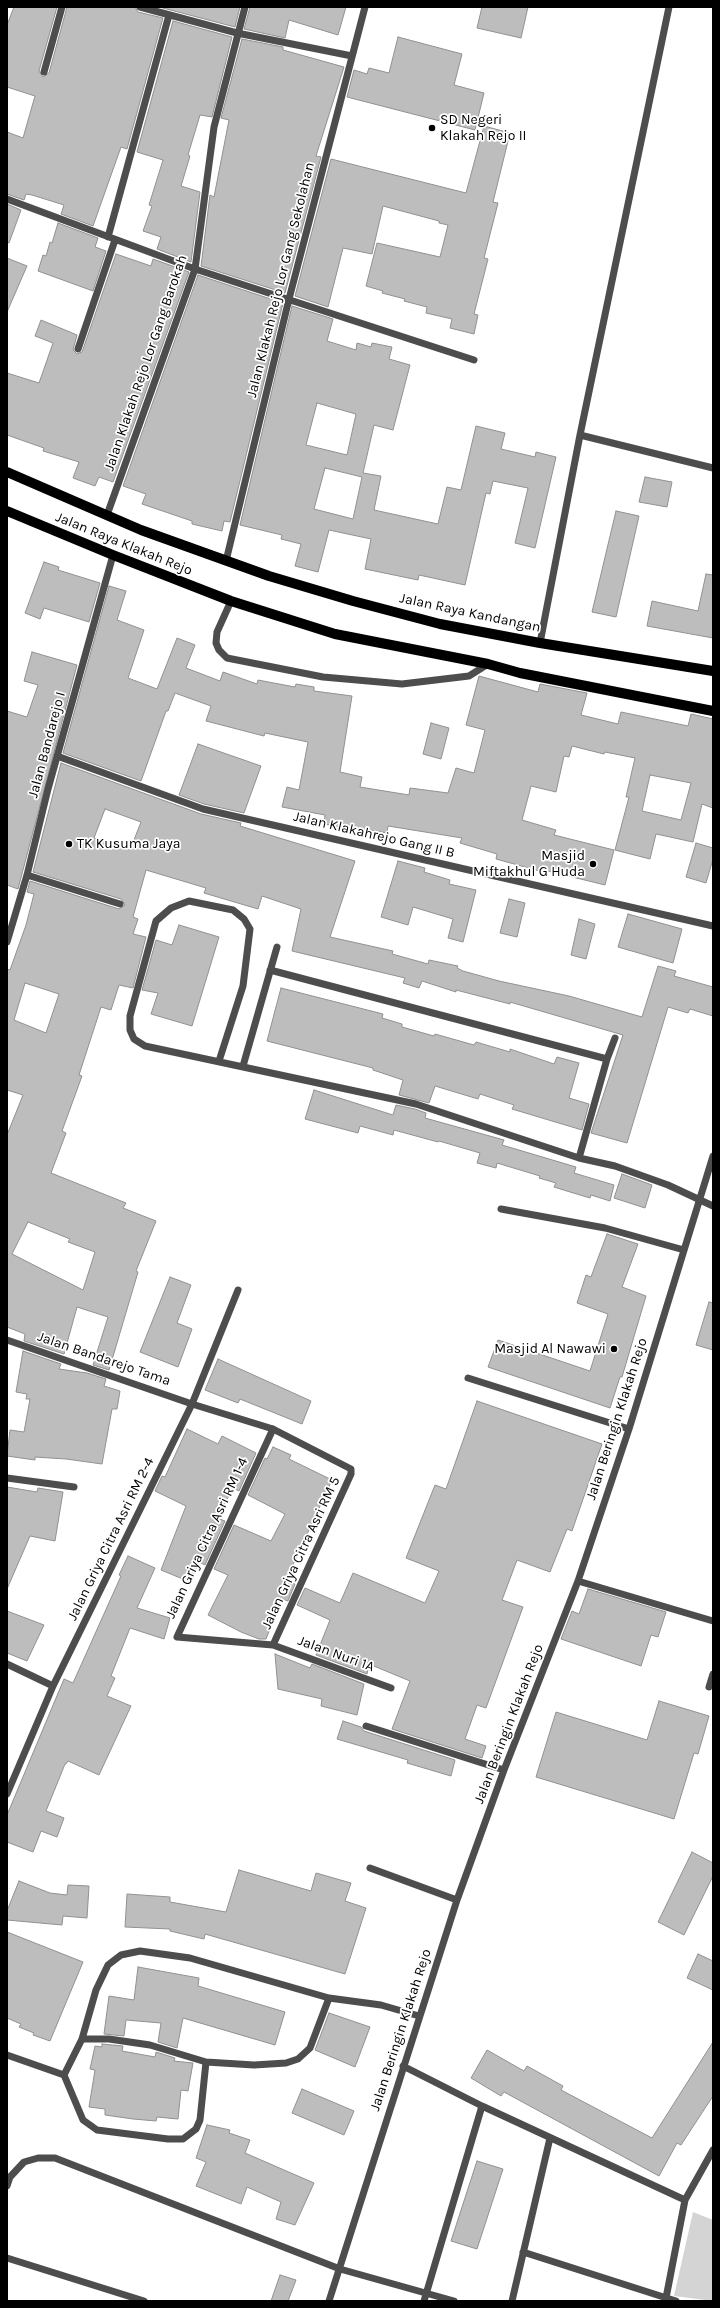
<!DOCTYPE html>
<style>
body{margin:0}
#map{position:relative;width:720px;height:2308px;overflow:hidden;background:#fff;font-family:Karla,sans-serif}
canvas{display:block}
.frame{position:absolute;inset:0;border:8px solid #000;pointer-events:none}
</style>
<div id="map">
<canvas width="720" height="2308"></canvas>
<div class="frame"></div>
</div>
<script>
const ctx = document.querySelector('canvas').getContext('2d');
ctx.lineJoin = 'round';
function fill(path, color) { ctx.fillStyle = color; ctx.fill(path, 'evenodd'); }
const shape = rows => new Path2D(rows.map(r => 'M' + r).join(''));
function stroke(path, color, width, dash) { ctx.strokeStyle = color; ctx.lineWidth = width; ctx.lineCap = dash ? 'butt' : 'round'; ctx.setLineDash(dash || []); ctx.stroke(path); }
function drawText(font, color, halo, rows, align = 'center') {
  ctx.font = font + ' Karla,sans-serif'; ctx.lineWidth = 3.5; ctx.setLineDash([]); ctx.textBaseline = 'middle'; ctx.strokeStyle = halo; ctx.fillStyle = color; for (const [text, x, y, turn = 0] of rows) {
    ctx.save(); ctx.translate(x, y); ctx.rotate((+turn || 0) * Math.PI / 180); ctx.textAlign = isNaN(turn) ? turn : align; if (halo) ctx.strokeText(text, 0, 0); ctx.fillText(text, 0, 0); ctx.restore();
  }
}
const green = shape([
 [693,2212,713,2220,713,2301,674,2296]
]);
const building = shape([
 [14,7,57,7,39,71,43,77,49,73,67,7,135,7,138,12,163,18,127,149,121,147,93,226,61,214,64,205,32,195,26,194,24,200,7,194,7,132,23,138,35,96,7,87,7,25,14,7],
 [159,7,240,7,235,27,159,7],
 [250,7,346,7,338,35,289,20,285,38,244,29,250,7],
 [482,7,528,7,521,38,477,28,482,7],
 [173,21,232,37,212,117,200,115,188,155,190,156,181,186,200,192,191,262,157,249,161,237,143,231,152,206,149,205,163,160,137,152,173,21],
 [398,37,462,54,454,85,484,93,475,130,347,97,354,70,367,74,369,68,389,73,398,37],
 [242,39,283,47,283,50,344,67,316,156,321,157,285,293,201,266,210,195,214,197,229,120,221,118,242,39],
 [484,126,510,133,493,202,498,203,484,258,488,259,474,314,478,315,474,334,450,328,452,319,426,313,427,307,404,301,405,299,382,293,383,291,366,286,377,243,440,257,448,225,439,223,439,221,383,206,372,254,343,248,328,307,295,296,331,159,466,193,484,126],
 [7,204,21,210,9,243,7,242,7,204],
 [58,223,98,238,95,247,106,251,93,291,38,271,43,255,46,256,50,242,52,243,58,223],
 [116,254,151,266,153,259,189,272,113,482,99,477,95,486,73,478,79,462,43,451,44,448,7,435,7,373,39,383,53,343,35,336,41,320,77,335,73,350,77,354,82,352,116,254],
 [7,258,27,266,7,312,7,258],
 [198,275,283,303,230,522,224,521,222,531,192,524,192,521,142,504,146,494,123,486,198,275],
 [292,306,333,319,327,341,356,350,357,343,371,347,372,343,392,347,389,359,410,365,393,430,374,425,363,473,381,476,374,510,438,524,447,487,461,490,476,426,505,433,501,449,535,457,536,452,556,457,535,548,515,543,528,488,493,481,490,494,486,493,465,585,419,575,418,580,365,569,371,539,329,530,318,572,295,566,301,544,281,539,282,535,240,525,292,306],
 [317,403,356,414,347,455,306,445,317,403],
 [325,468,362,477,353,519,314,509,325,468],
 [645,477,672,482,667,507,639,502,645,477],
 [616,511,639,516,616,617,592,612,616,511],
 [44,562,59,567,58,570,100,583,89,622,44,608,40,619,25,613,44,562],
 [706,574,713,575,713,638,647,626,652,601,698,611,706,574],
 [109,586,126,591,117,620,144,630,128,678,157,689,177,638,195,645,186,668,220,681,223,672,257,684,258,680,295,687,296,684,314,687,314,691,352,696,340,772,362,777,360,787,409,795,410,788,448,793,456,768,474,773,485,730,466,725,479,676,538,692,540,684,587,693,581,715,618,724,621,712,688,726,691,714,713,719,713,808,702,804,693,842,656,834,650,859,615,850,629,797,626,797,635,758,605,752,604,754,572,746,569,757,564,756,556,792,531,786,522,820,556,830,554,835,614,850,605,885,544,870,543,872,496,859,497,854,460,843,462,838,388,826,387,833,352,827,352,829,324,824,325,815,282,807,287,787,299,790,308,742,265,733,264,736,206,721,211,706,175,693,168,711,166,711,141,781,63,753,109,586],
 [650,775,691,783,681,820,642,811,650,775],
 [32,652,77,665,18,889,7,885,7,711,27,717,38,685,24,681,32,652],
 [431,723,449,728,441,759,423,754,431,723],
 [198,744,261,766,244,813,204,804,179,795,198,744],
 [61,763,201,814,241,823,240,826,355,861,330,937,393,951,392,954,428,964,429,960,458,966,457,968,463,971,499,981,569,996,642,1017,658,966,676,971,674,976,713,987,713,1016,690,1009,688,1013,668,1007,627,1143,591,1133,623,1035,510,1002,510,1004,456,990,456,992,422,981,419,988,403,983,405,978,292,951,301,909,262,896,258,909,204,893,206,888,146,870,133,917,138,919,133,934,146,937,133,988,119,985,111,1010,101,1007,79,1075,82,1076,62,1131,66,1133,51,1173,126,1203,123,1208,156,1221,136,1271,138,1272,109,1370,93,1365,108,1317,77,1307,64,1354,24,1341,25,1334,7,1327,7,1135,23,1095,7,1090,7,969,10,970,26,925,34,894,27,892,30,881,119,909,125,905,121,899,33,872,61,763],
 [105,809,141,822,130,850,94,838,105,809],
 [25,983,59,994,46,1033,14,1020,25,983],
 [28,1222,70,1239,68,1242,95,1252,83,1290,12,1254,28,1222],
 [696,843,713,848,713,859,706,883,686,877,696,843],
 [398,861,425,868,424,872,450,880,449,884,476,890,463,942,448,938,453,919,413,907,408,925,381,917,398,861],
 [509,899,525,903,517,937,500,933,509,899],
 [628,914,682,929,673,963,618,947,628,914],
 [579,919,595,924,586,959,571,955,579,919],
 [179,925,219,937,192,1026,151,1014,158,993,142,990,156,940,172,945,179,925],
 [281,988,383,1014,382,1018,402,1024,402,1027,434,1036,435,1034,474,1045,476,1042,510,1052,510,1049,554,1064,557,1057,579,1063,569,1098,589,1104,582,1130,512,1109,514,1105,480,1094,478,1099,435,1086,429,1103,399,1095,403,1080,373,1070,373,1068,267,1041,281,988],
 [314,1090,393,1115,396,1105,415,1109,426,1113,425,1118,504,1140,502,1145,576,1167,574,1173,614,1185,610,1201,591,1195,590,1198,570,1192,554,1187,556,1183,539,1178,540,1176,497,1163,496,1168,477,1163,480,1153,439,1141,438,1142,394,1130,393,1135,360,1126,358,1133,305,1119,314,1090],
 [622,1174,652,1185,645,1208,614,1198,622,1174],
 [607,1234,638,1244,622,1287,646,1296,622,1377,620,1377,610,1408,488,1367,498,1340,590,1371,608,1314,577,1303,586,1275,591,1277,607,1234],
 [170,1277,191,1285,177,1323,192,1329,178,1367,140,1352,170,1277],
 [709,1302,713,1303,713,1350,696,1345,709,1302],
 [23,1351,61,1364,59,1369,87,1373,106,1379,104,1386,120,1391,117,1409,112,1409,102,1464,66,1459,35,1457,35,1460,7,1456,10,1430,24,1432,30,1399,26,1399,27,1394,16,1392,23,1351],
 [218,1359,311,1401,302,1424,240,1399,238,1403,205,1390,218,1359],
 [477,1401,602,1444,572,1531,567,1529,550,1572,517,1560,502,1600,523,1607,486,1708,477,1705,465,1739,486,1746,482,1758,392,1729,410,1681,369,1664,367,1674,316,1655,330,1620,297,1605,305,1588,340,1603,353,1573,425,1603,439,1571,406,1558,435,1485,446,1489,477,1401],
 [187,1429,218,1444,222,1436,256,1453,239,1491,233,1488,217,1518,225,1521,205,1565,199,1562,190,1582,161,1570,186,1506,155,1491,162,1476,165,1477,187,1429],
 [273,1447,291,1455,289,1459,332,1480,286,1580,295,1584,288,1601,282,1599,266,1639,259,1639,241,1632,208,1615,228,1575,214,1569,234,1525,271,1541,285,1514,248,1495,265,1458,267,1459,273,1447],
 [7,1487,37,1492,38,1488,63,1492,55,1541,30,1536,7,1589,7,1487],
 [128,1556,155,1568,137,1608,170,1618,164,1639,130,1628,111,1676,115,1678,107,1696,131,1706,99,1775,68,1761,66,1764,65,1764,46,1811,64,1818,57,1837,41,1831,33,1852,7,1842,7,1815,64,1679,73,1683,121,1576,119,1575,128,1556],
 [588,1589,666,1612,658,1637,651,1635,641,1666,561,1639,572,1611,579,1614,588,1589],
 [7,1611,44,1625,27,1661,7,1653,7,1611],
 [275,1654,310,1668,312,1664,364,1684,357,1715,321,1706,322,1699,278,1689,275,1654],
 [659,1701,709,1716,698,1754,694,1753,674,1819,536,1777,556,1712,647,1740,659,1701],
 [343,1721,361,1727,364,1731,455,1760,451,1776,407,1763,408,1760,337,1739,343,1721],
 [692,1852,713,1863,713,1876,684,1935,658,1922,692,1852],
 [239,1870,311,1891,316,1873,351,1883,345,1901,366,1908,345,1974,205,1934,204,1939,170,1931,170,1929,125,1927,127,1894,170,1897,170,1902,226,1912,239,1870],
 [19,1881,50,1893,67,1895,68,1885,89,1886,87,1918,63,1916,62,1925,7,1920,7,1911,19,1881],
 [7,1932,83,1962,50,2041,33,2035,34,2033,19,2027,21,2024,7,2018,7,1932],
 [698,1954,713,1961,713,1990,687,1978,698,1954],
 [138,1967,199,1978,198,1986,285,2012,275,2045,183,2018,177,2048,158,2042,161,2023,126,2020,124,2036,104,2034,109,1996,134,2000,138,1967],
 [329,2013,370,2027,355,2067,315,2050,329,2013],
 [713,2042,713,2096,681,2145,677,2143,659,2176,504,2092,501,2096,471,2078,487,2050,524,2071,527,2066,563,2086,561,2090,652,2138,713,2042],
 [102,2044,123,2046,122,2051,155,2057,156,2052,175,2058,174,2061,193,2063,188,2091,181,2090,178,2119,157,2117,156,2121,133,2119,105,2115,105,2109,89,2107,95,2070,90,2069,95,2046,102,2047,102,2044],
 [302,2089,354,2111,344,2135,292,2113,302,2089],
 [207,2125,230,2130,229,2133,250,2140,245,2153,314,2183,295,2225,276,2219,281,2202,247,2187,241,2204,196,2186,206,2162,196,2158,207,2125],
 [477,2161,503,2169,477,2249,451,2241,477,2161],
 [280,2275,296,2280,288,2301,271,2301,280,2275]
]);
const minor = shape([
 [140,7,237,33,352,56],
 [44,72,62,7],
 [7,199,195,269,474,360],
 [108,237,169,15],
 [78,349,115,240],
 [580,435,713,468],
 [107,515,195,269,214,127,245,7],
 [226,561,289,299,365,7],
 [231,601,217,632,216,643,219,650,227,658,323,677,402,684,469,676,488,664],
 [540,643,580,435,669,7],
 [57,756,203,809,713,926],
 [27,875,120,904],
 [7,942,27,875,48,789,113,555],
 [270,970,607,1059],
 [219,1061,243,986,250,929,244,919,233,910,189,901,171,908,156,921,130,1016,130,1030,134,1039,145,1046,416,1104,579,1158,615,1166,668,1185,713,1206],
 [243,1066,277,947],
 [579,1158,607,1059,615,1038],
 [501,1209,605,1228,684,1250],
 [7,1340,192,1404,273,1429,351,1469,351,1474,273,1645],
 [468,1378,629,1429],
 [273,1429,177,1637,273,1645,391,1688],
 [7,1478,74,1487],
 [578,1581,713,1621],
 [7,1664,53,1686],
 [709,1687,713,1674],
 [366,1726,504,1770],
 [7,1794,53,1686,192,1404,238,1290],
 [370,1868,457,1900],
 [82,2039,109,2039,150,2045,206,2062,254,2065,286,2063,298,2059,310,2048,329,1998],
 [7,2055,64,2075,83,2120,97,2130,168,2139,183,2139,196,2129,200,2120,206,2062],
 [403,2066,482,2106,685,2200],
 [64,2075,82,2039,96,1990,108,1965,121,1955,140,1951,190,1958,329,1998,381,2005,419,2016],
 [7,2186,10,2177,24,2162,38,2158,55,2158,340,2269,454,2301],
 [523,2252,676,2301],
 [7,2258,144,2301],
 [666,2298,685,2200,713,2150],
 [329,2301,457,1900,504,1770,578,1581,629,1429,713,1156],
 [424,2301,482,2106],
 [512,2301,550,2138]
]);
const major = shape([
 [7,472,141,530,269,576,353,601,440,624,540,643,713,671],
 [7,511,113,555,231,601,335,634,488,664,520,673,713,711]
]);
const markers = [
 [432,128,4,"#000"],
 [69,844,4,"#000"],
 [593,864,4,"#000"],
 [614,1349,4,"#000"]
];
const poiNames = [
 ["SD Negeri",440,120],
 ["Klakah Rejo II",440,136],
 ["TK Kusuma Jaya",77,844],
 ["Masjid",585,856,"right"],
 ["Miftakhul G Huda",585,872,"right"],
 ["Masjid Al Nawawi",606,1349,"right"]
];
const streetNames = [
 ["Jalan Klakah Rejo Lor Gang Sekolahan",281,280,-76],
 ["Jalan Klakah Rejo Lor Gang Barokah",146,363,-71],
 ["Jalan Raya Klakah Rejo",124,544,22],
 ["Jalan Raya Kandangan",470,613,12],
 ["Jalan Bandarejo I",47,745,-75],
 ["Jalan Klakahrejo Gang II B",374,835,13],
 ["Jalan Bandarejo Tama",104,1359,19],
 ["Jalan Beringin Klakah Rejo",617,1419,-72],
 ["Jalan Griya Citra Asri RM 1-4",207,1538,-65],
 ["Jalan Griya Citra Asri RM 2-4",111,1539,-64],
 ["Jalan Griya Citra Asri RM 5",301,1553,-65],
 ["Jalan Nuri 1A",336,1654,20],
 ["Jalan Beringin Klakah Rejo",509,1724,-69],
 ["Jalan Beringin Klakah Rejo",401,2030,-72]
];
fill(green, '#d4d4d4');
fill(building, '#bdbdbd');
stroke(building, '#919191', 1);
stroke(minor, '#4d4d4d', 7);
stroke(major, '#000', 10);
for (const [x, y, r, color] of markers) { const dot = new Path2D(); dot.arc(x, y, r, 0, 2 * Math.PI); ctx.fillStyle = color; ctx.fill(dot); stroke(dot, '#fff', 1.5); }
drawText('14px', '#000', '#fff', poiNames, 'left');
drawText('14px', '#000', '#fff', streetNames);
</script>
